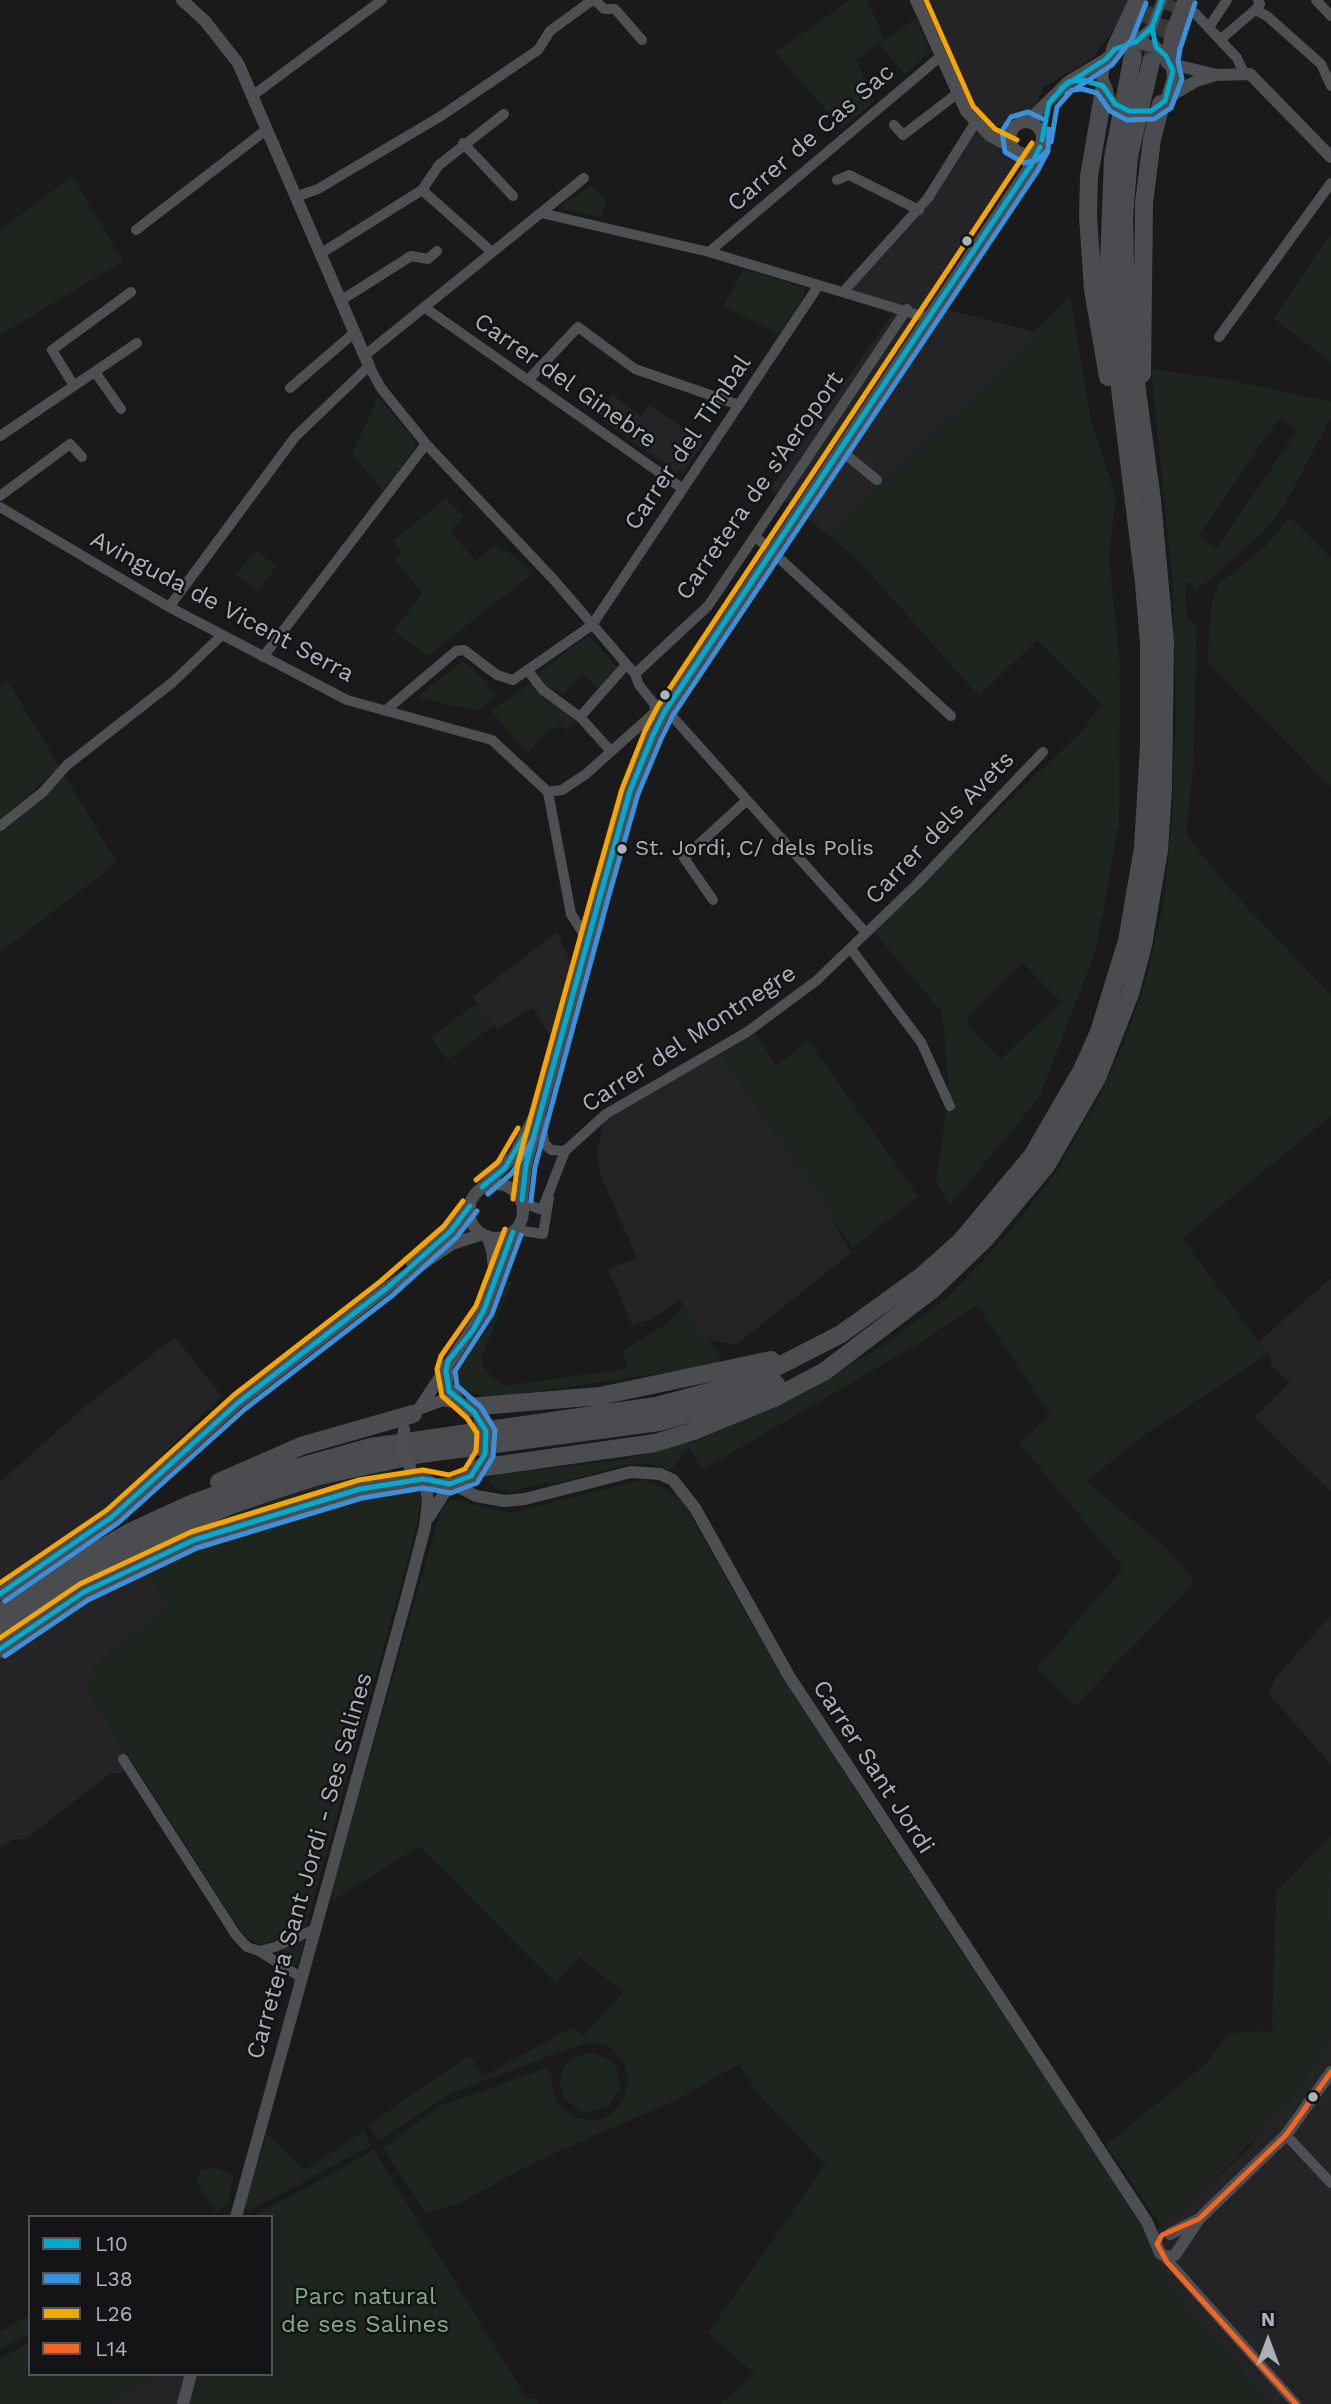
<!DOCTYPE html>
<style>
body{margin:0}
#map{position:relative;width:1331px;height:2404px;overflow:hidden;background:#1a1a1a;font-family:"Work Sans",sans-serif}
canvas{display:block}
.legend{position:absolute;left:28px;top:2215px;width:245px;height:161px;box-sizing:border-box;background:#141416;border:2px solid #505358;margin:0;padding:9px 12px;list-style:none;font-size:21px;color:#abb2bb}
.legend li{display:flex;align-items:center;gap:14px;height:35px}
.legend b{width:35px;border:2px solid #505358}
.north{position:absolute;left:1233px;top:2306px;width:70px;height:70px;-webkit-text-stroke:5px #141416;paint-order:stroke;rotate:0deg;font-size:19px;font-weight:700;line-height:28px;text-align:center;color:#abb2bb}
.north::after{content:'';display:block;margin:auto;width:24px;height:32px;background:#abb2bb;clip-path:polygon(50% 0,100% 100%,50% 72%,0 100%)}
</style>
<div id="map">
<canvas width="1331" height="2404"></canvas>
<ul class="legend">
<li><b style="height:9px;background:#00a9ce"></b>L10</li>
<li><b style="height:9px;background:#3a90db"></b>L38</li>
<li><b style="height:9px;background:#f7a600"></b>L26</li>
<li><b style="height:9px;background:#f26522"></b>L14</li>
</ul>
<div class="north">N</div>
</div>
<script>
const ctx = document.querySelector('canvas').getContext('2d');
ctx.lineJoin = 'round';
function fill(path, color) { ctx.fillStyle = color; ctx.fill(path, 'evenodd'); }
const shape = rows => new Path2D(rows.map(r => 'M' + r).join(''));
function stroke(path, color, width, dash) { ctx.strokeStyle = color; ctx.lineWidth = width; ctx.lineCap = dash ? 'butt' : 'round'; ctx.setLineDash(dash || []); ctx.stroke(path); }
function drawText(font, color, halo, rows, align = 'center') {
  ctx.font = font + ' "Work Sans",sans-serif'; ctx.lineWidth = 5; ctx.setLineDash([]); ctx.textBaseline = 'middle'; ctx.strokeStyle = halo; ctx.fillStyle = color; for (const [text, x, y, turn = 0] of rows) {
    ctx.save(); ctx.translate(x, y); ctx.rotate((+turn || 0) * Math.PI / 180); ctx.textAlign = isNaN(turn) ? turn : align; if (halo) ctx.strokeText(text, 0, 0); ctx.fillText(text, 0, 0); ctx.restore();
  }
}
const built = shape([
 [922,0,1130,0,1122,19,1093,58,1044,87,1033,110,999,126,985,123,974,113],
 [964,131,979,134,1020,162,930,305,1035,332,828,535,770,489,892,315,843,283,922,202],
 [613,395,641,416,649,405,704,442,683,473,680,470,677,473,603,420,604,418,595,412],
 [557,932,571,963,551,1037,533,1007,498,1030,472,997],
 [720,1053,829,1213,851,1253,736,1345,707,1339,680,1300,651,1319,632,1325,608,1269,637,1258,600,1174,597,1152,604,1119],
 [1331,1278,1331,1492,1255,1417,1290,1383,1272,1366,1268,1354,1257,1343],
 [175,1337,222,1396,104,1513,0,1588,0,1482,83,1408],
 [144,1569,170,1605,92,1669,97,1676,86,1689,135,1766,125,1773,111,1773,26,1839,14,1839,0,1848,0,1654,57,1614],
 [1331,1615,1331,1765,1268,1693,1276,1677],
 [1331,2038,1331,2404,1271,2404,1177,2296,1156,2263,1149,2235,1183,2210,1251,2146],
 [164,2374,197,2374,189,2404,106,2404]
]);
const green = shape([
 [850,0,867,0,885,40,916,18,930,51,905,75,879,43,856,60,874,101,842,129,775,52],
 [72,176,123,261,0,335,0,230],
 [590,186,606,199,602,218,563,209,562,205],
 [1331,233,1331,362,1274,319],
 [744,269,805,288,805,296,779,334,723,306],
 [1070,296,1091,421,1116,497,1109,556,1120,665,1119,824,1096,950,1039,1098,950,1205,936,1182,949,1092,942,1012,873,931,1084,729,1101,704,1037,640,979,696,856,558,828,535],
 [1023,963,1061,1002,1001,1059,969,1027,968,1017],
 [1151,369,1226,379,1331,402,1331,417,1325,429,1285,504,1265,531,1206,583,1193,591,1193,582,1185,584,1187,618,1197,626,1193,770,1186,834,1229,888,1331,995,1331,1116,1182,1238,1268,1354,1146,1434,1086,1482,1169,1550,1193,1580,1191,1587,1075,1706,1037,1668,1123,1568,1019,1443,1050,1415,977,1305,916,1345,702,1470,689,1448,671,1470,642,1463,624,1465,551,1485,549,1482,512,1491,495,1489,488,1480,500,1474,622,1460,689,1441,690,1444,799,1395,885,1344,950,1295,1011,1230,1056,1172,1100,1095,1124,1042,1146,980,1164,900,1173,809,1176,702,1172,576],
 [1279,418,1297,430,1217,548,1199,535],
 [378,397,409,433,416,446,383,491,352,455],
 [446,498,464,517,450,531,476,561,493,546,502,553,505,549,533,573,428,656,393,631,422,593,395,560,401,552,393,541],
 [1290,517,1331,558,1331,787,1207,662,1212,599,1220,583,1266,546],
 [255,550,277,566,258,591,236,575],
 [589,635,618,669,594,699,591,696,598,688,582,674,563,695,554,687,549,691,535,675],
 [463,661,489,684,487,686,493,692,499,694,476,711,417,697],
 [7,680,60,767,0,820,0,685],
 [531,683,548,701,558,705,577,722,566,731,561,725,553,730,551,728,527,753,491,711],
 [64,774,117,863,0,952,0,830],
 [477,1003,494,1025,448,1060,431,1037],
 [755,1032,776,1066,808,1040,919,1197,852,1248,720,1053],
 [507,1281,512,1282,481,1359,486,1371,503,1386,628,1368,623,1351,666,1324,684,1305,719,1354,721,1364,493,1398,461,1390,454,1378,457,1364,493,1321],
 [391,1469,393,1476,127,1564,143,1553,234,1513,320,1485],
 [644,1479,680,1496,754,1628,872,1816,1149,2235,1156,2263,1177,2296,1271,2404,720,2404,755,2374,708,2333,825,2165,758,2094,739,2064,676,2100,537,2161,460,2203,426,2213,383,2148,440,2106,546,2068,551,2072,553,2092,561,2107,576,2118,595,2121,608,2116,618,2107,625,2097,628,2079,625,2065,613,2049,599,2043,583,2044,451,2093,378,2141,368,2125,470,2055,483,2076,573,2027,584,2036,623,1992,579,1957,556,1984,420,1846,335,1899,330,1896,441,1510,452,1499,510,1513],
 [406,1489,419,1490,422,1497,415,1534,306,1927,260,1946,242,1933,86,1689,97,1676,92,1670,170,1605,144,1569,290,1516,359,1495],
 [1331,1835,1330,2041,1288,2106,1183,2210,1161,2226,1106,2145,1207,2063,1228,2033,1272,2031,1276,1892],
 [299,1938,304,1941,298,1965,288,1965,282,1959,282,1948],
 [591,2052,610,2059,617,2068,620,2088,609,2106,589,2112,580,2111,565,2099,559,2081,566,2063,573,2057],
 [364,2131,371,2146,248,2211,245,2207,267,2133,304,2170],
 [374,2150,527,2399,535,2398,540,2404,189,2404,197,2374,271,2374,271,2217,253,2217],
 [216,2167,234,2175,227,2205,216,2212,196,2182,201,2170],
 [30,2315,30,2333,0,2350,0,2331],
 [30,2342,30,2374,164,2374,106,2404,0,2404,0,2359]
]);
const highwayTunnel = shape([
 [1136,49,1154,0],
 [1151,62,1172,0]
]);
const street = shape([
 [1316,0,1331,16],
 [1255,10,1267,16,1321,64,1331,86],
 [1195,13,1237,58,1244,73],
 [1209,27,1227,0],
 [1221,39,1255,10,1260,4,1258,0],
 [1136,42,1152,27,1162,0],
 [252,96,382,0],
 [894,125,903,135,958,93],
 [463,143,513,196],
 [837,180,849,175,919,210],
 [422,190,492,252],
 [295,197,318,189,441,116,538,50,550,31,591,1,597,2,604,9,615,9,642,40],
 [541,213,709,252,928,318],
 [136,230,266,130],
 [709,252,941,56],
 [320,254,422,190,439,165,504,114],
 [843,292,928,198,975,123],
 [340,301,411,256,428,259,437,251],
 [424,307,683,489],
 [1219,337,1331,183],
 [364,356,584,178],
 [95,372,121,409],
 [528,380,578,327,635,369,739,405],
 [74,386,52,350,131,292],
 [290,388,354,333],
 [0,436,137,343],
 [840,450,877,480],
 [0,496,70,444,82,457],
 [0,507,169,607,347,700,492,740,548,792,571,914,588,941],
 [755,536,951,716],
 [169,607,295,437,369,366,381,388,426,444,554,580,635,674,639,685,655,705,671,715,866,933],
 [263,657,426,444],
 [527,670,543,690,580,717,609,749],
 [635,674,708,606,907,309],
 [385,711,456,651,464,650,497,675,513,680,592,625,819,285],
 [580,717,626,665],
 [548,792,562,790,586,774,654,713,655,705],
 [0,826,43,792,67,765,173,682,222,635],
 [713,900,684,858,747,800],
 [851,949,921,1042,950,1106],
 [541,1119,544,1143,551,1150,565,1151],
 [523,1203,540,1209,544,1205,565,1151,606,1114,747,1032,816,981,917,884,1043,752],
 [516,1230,543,1234,549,1198],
 [123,1759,236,1935,247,1947,259,1951,275,1947,315,1929],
 [259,1951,302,1978],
 [1286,2135,1331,2183],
 [1163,2255,1296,2404]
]);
const secondary = shape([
 [182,0,205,21,238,63,369,366],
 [916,0,966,111,990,136,1013,148],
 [1171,64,1213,74],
 [1109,97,1102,77,1106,59,1115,49,1136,42,1156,47,1171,64,1173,78,1166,100],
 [1167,98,1196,81,1216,75,1250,74,1331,157],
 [1028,121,1068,82,1106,59],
 '1010 138a16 16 0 1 1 32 0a16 16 0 1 1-32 0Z',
 '469 1211a27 27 0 1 1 54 0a27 27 0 1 1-54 0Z',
 [485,1185,514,1156,535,1115],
 [522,1200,526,1165,601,893,630,791,653,735,665,711,1031,165,1040,147],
 [487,1236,492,1250,495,1276],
 [412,1263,450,1232,470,1206],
 [447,1365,447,1386,460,1403],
 [419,1409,484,1310,513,1232],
 [419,1409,443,1400,460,1403,473,1411],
 [420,1477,435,1484,453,1484,471,1476,483,1462],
 [453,1484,476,1496,505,1501,525,1499,631,1472,660,1474,673,1480,695,1508,789,1676,1147,2222,1160,2253,1166,2257,1175,2255,1199,2219],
 [429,1517,450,1484],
 [0,1594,112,1517,239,1402,387,1288,452,1244,483,1234],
 [236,2217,407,1596,425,1527,428,1501,425,1480],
 [1170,2234,1199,2219,1286,2135,1331,2072],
 [183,2404,191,2374]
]);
const highway = shape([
 [1115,49,1138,0],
 [1169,61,1174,33,1187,0],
 [1104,90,1089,176,1088,216,1093,290,1108,377],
 [1142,374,1144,203,1152,139,1161,104],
 [468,1407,600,1396,771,1360],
 [479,1468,655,1443,694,1431,774,1398,825,1371,933,1289,985,1239,1046,1166,1097,1078,1130,994,1143,945,1159,850,1163,789,1165,642,1152,500,1129,332,1125,264,1124,217,1129,156,1151,62],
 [219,1482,301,1446,413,1414],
 [0,1612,59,1573,130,1532,191,1504,267,1476,371,1447,656,1406,720,1389,767,1372,841,1334,923,1275,961,1241,1032,1156,1082,1070,1099,1032,1127,941,1143,848,1149,745,1149,644,1144,583,1113,332,1109,263,1113,158,1133,56],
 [0,1632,67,1585,147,1542,231,1505,272,1491,319,1476,421,1454,659,1422,730,1402,776,1384],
 [0,1649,84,1592,194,1540,314,1501,388,1483,423,1479]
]);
const secondaryBridge = shape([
 [1115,104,1129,111,1145,112],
 [479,1417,487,1439,485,1454],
 [404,1429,403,1451,410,1467]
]);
const bus1 = shape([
 [1061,88,1106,59,1115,49,1136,42,1152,27,1160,6],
 [1042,140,1049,103,1068,82,1083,80,1103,86,1115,104,1129,111,1151,111,1165,101,1173,71,1166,56,1156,47,1152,27,1162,0],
 [482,1187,505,1168,526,1133],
 [522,1200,526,1165,601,893,630,791,653,735,665,711,1031,165,1040,147],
 [0,1594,112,1517,239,1402,387,1288,450,1232,470,1206],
 [0,1649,84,1592,194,1540,360,1489,423,1479,450,1484,471,1476,485,1454,486,1431,474,1412,449,1391,446,1371,448,1361,473,1330,484,1310,513,1232]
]);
const bus2 = shape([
 [1067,94,1112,65,1132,39,1146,3],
 [1043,119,1028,112,1011,117,1002,131,1005,152,1024,163,1037,160,1048,150,1049,129],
 [1051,142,1057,107,1072,90,1082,89,1097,93,1110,111,1127,120,1154,119,1171,108,1182,79,1178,61,1180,49,1195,3],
 [488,1194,512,1173,534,1138],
 [531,1201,535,1167,609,895,638,794,661,739,673,715,1038,170,1048,151],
 [5,1601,118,1523,245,1409,393,1295,456,1238,477,1211],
 [5,1656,88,1600,197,1548,362,1498,423,1488,451,1493,477,1483,493,1457,495,1430,481,1407,457,1386,455,1371,492,1314,521,1235]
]);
const bus3 = shape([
 [926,0,973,106,995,129,1017,140],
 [476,1180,498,1162,518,1128],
 [513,1199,518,1163,593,891,622,789,645,731,658,706,1032,143],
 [0,1583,107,1510,234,1395,381,1281,444,1226,463,1201],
 [0,1638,80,1584,191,1532,359,1480,423,1470,449,1475,465,1469,476,1451,477,1433,467,1418,442,1396,437,1369,441,1356,476,1306,505,1229]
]);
const bus4 = shape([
 [1296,2404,1167,2262,1157,2244,1162,2235,1199,2219,1286,2135,1331,2072]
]);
const markers = [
 [967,241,6,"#abb2bb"],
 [665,695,6,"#abb2bb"],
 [622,849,6,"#abb2bb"],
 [1313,2097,6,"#abb2bb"]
];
const busNames = [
 ["St. Jordi, C/ dels Polis",635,849]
];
const streetNames = [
 ["Carrer de Cas Sac",811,138,-41],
 ["Carrer del Ginebre",565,381,35],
 ["Carrer del Timbal",688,443,-56],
 ["Carretera de s'Aeroport",760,486,-55],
 ["Avinguda de Vicent Serra",222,607,28],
 ["Carrer dels Avets",940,828,-46],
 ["Carrer del Montnegre",689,1039,-33],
 ["Carrer Sant Jordi",873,1767,57],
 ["Carretera Sant Jordi - Ses Salines",310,1866,-74]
];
const parkNames = [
 ["Parc natural",365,2297],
 ["de ses Salines",365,2325]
];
fill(built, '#242426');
fill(green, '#1d251e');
stroke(highwayTunnel, '#37383a', 18, [18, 9]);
stroke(street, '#4e5053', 10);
stroke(secondary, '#4d4f52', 12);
stroke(highway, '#4b4c50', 18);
stroke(secondaryBridge, '#4d4f52', 12);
stroke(bus1, '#00a9ce', 5);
stroke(bus2, '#3a90db', 5);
stroke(bus3, '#f7a600', 5);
stroke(bus4, '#f26522', 5);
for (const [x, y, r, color] of markers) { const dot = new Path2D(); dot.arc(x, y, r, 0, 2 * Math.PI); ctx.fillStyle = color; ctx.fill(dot); stroke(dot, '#141416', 2.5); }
drawText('22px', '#abb2bb', '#141416', busNames, 'left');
drawText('24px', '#abb2bb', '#141416', streetNames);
drawText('24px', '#83a781', '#141416', parkNames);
</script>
